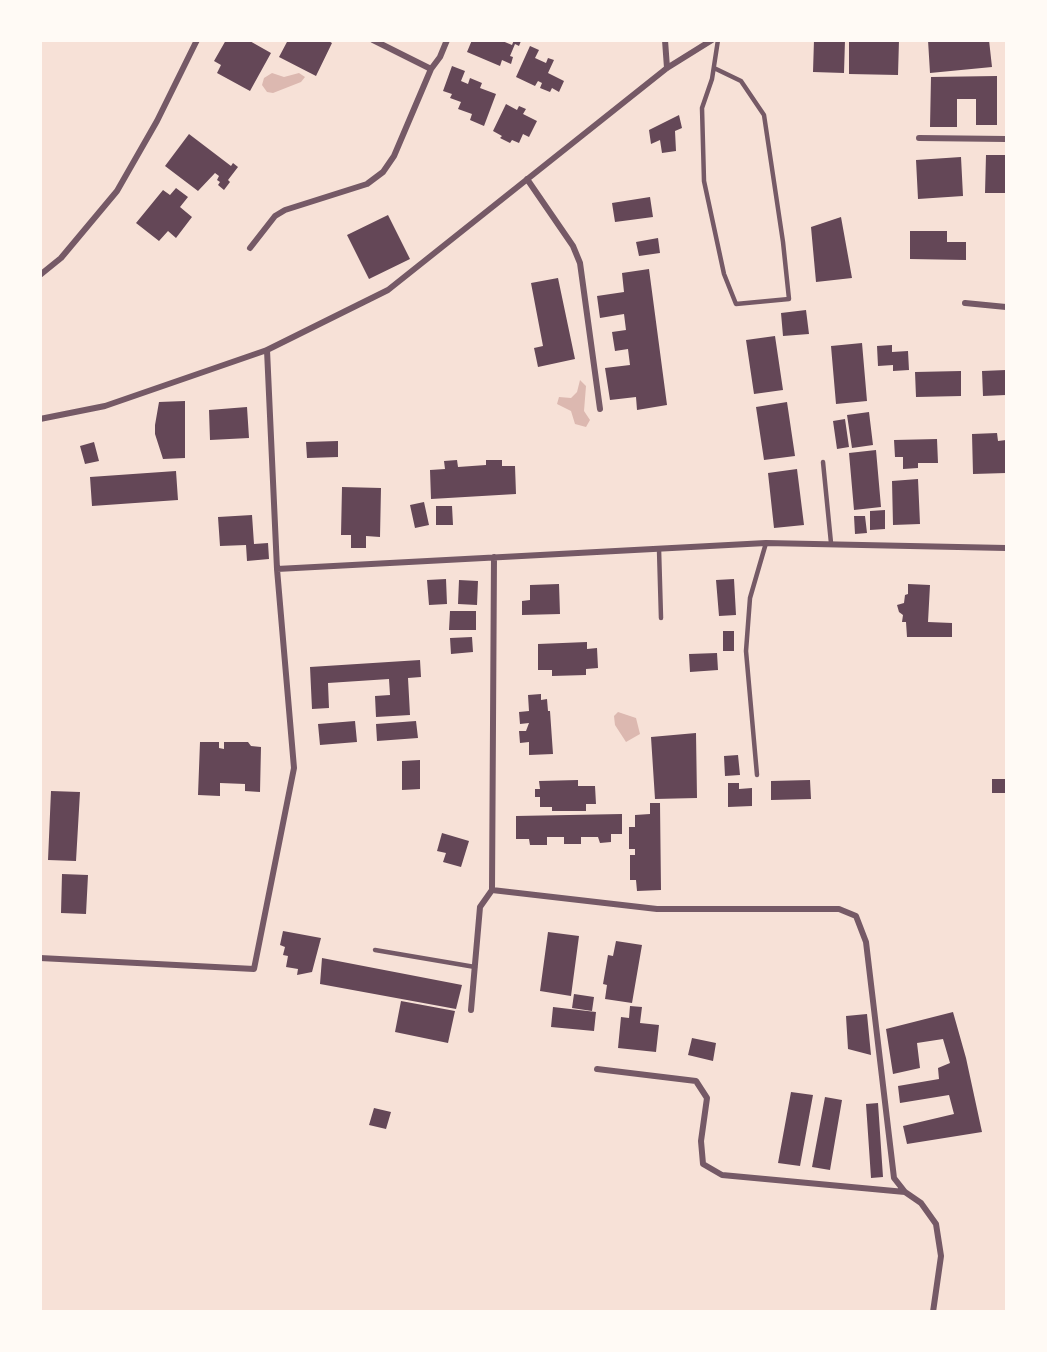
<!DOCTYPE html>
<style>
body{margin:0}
#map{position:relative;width:1047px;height:1352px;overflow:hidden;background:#f7e1d7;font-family:"Fira Sans",sans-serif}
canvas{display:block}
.frame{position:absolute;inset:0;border:42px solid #fffaf5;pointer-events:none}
</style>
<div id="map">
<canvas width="1047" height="1352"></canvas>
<div class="frame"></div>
</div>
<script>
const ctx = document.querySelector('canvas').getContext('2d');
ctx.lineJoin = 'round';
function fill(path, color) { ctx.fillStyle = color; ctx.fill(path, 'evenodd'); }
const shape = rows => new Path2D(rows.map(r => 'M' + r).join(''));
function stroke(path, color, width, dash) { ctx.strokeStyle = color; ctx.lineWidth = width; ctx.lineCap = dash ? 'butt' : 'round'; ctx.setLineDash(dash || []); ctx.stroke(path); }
const water = shape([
 [272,73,284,77,299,73,305,77,301,82,273,93,267,92,262,85,264,78],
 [580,380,586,386,584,411,590,420,586,427,575,424,571,411,557,404,559,397,571,398,577,392],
 [618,712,636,718,640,734,626,742,615,725,614,716]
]);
const building = shape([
 [226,40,248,40,271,53,250,91,217,73,221,65,214,61],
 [288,40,327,40,332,43,316,76,279,57],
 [472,40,482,42,482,40,500,40,512,45,514,40,521,41,519,46,515,44,510,56,513,57,511,64,502,60,500,66,467,52],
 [814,40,845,40,844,73,813,72],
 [849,40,899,40,898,75,849,74],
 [928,40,989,40,992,67,930,73],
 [530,46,539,50,535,58,546,63,548,58,554,60,548,73,564,81,559,92,552,88,550,92,540,88,542,83,538,81,535,86,516,77],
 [452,66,465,71,461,81,468,84,470,78,482,83,480,88,496,94,484,126,470,120,472,114,458,109,461,102,450,98,452,94,443,91],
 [997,76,997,125,976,125,976,99,957,99,957,127,930,127,931,77],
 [506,104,517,110,519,106,526,109,523,114,537,121,529,137,523,134,519,143,512,140,510,143,500,138,502,136,493,131],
 [679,115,682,128,675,131,676,151,662,153,660,140,651,144,649,130],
 [189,134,231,166,233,163,238,167,228,180,230,182,224,190,218,185,220,182,217,180,219,176,215,173,198,191,165,166],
 [986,155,1006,155,1006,193,985,193],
 [961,157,963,196,918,199,916,160],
 [176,188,188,197,180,207,192,217,176,238,168,231,159,241,136,223,163,190,170,195],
 [650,197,653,217,615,222,612,203],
 [388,215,410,259,369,279,347,235],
 [841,217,852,278,816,282,811,227],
 [910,231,947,231,947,242,966,242,966,260,910,259],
 [658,238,660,253,639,256,636,242],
 [649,269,667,405,637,410,636,397,610,400,605,368,630,365,628,349,615,351,612,332,626,330,624,314,600,318,597,296,624,292,622,273],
 [558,278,575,359,538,367,534,348,543,346,531,283],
 [806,310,809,334,783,336,781,313],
 [775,336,783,390,754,394,746,340],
 [862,343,867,401,836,404,831,346],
 [892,345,892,352,908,351,909,370,893,371,893,365,878,366,877,346],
 [1006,370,1006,395,983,396,982,371],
 [961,371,961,396,916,397,915,372],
 [185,401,185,458,163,459,155,434,155,425,159,402],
 [787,402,795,456,764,460,756,407],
 [247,407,249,438,210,440,209,410],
 [869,412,873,445,852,448,847,415],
 [845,419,849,447,837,449,833,421],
 [997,433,998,441,1006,440,1006,473,973,474,972,434],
 [937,439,938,463,918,463,918,468,903,469,903,457,895,457,894,440],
 [338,441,338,457,307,458,306,442],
 [94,442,99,461,85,464,80,446],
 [876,450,881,507,854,510,849,453],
 [457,460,458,467,486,465,486,460,502,460,502,466,515,466,516,494,431,499,430,470,445,469,444,461],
 [797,469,804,525,774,528,768,473],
 [176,471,178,500,92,506,90,477],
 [918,479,920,524,893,525,892,481],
 [342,487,381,488,380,537,366,536,366,548,351,548,351,535,341,535],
 [424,502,429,525,415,528,410,505],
 [436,506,452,506,453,525,436,525],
 [885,510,885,529,870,530,870,511],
 [252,515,254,544,268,543,269,559,247,561,246,545,220,546,218,517],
 [854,516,865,516,867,533,855,534],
 [446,579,447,604,429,605,427,580],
 [734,579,736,615,719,616,716,580],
 [459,580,478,581,477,605,458,604],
 [559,584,560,614,522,615,522,601,530,600,530,585],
 [908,584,930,585,928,622,952,623,952,637,907,637,906,622,902,622,903,615,899,612,897,605,904,603,905,595,908,594],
 [450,611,476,611,476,630,449,630],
 [723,631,734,631,734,651,723,651],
 [472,637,473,652,451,654,450,638],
 [587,642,587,649,597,648,598,668,586,669,586,675,552,676,552,670,538,670,538,644],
 [717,653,718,670,690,672,689,654],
 [420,660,421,677,408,678,410,715,376,717,375,696,390,695,389,679,328,683,329,708,312,709,310,667],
 [541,694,541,700,547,699,548,711,550,711,553,754,529,755,529,742,520,743,519,731,526,731,529,723,520,724,519,712,529,711,528,695],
 [355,721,357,742,320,745,318,724],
 [416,721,418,738,377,741,376,724],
 [696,733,697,798,655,799,651,737],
 [200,742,219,742,219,748,224,749,224,742,248,742,251,746,261,747,260,792,245,791,245,784,220,783,220,796,198,795],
 [738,755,740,775,725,776,724,756],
 [420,760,420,789,402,790,402,761],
 [992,779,1006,779,1006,793,992,793],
 [578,780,578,786,595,786,596,804,586,804,586,811,552,811,552,807,540,807,540,797,535,797,535,789,540,789,539,781],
 [810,780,811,799,771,800,771,781],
 [728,783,739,783,739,789,752,788,752,806,728,807],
 [51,791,80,792,76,861,48,860],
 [650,803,660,803,661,890,637,891,636,880,630,880,630,855,635,855,635,849,629,849,629,827,635,827,635,815,650,814],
 [622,814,622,834,611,834,611,842,600,843,598,837,581,837,581,844,564,844,564,837,547,837,547,845,530,845,529,839,516,839,516,816],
 [442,833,469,841,461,867,443,862,446,853,437,851],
 [62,874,88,875,86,914,61,913],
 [283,931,321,938,312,972,297,975,298,969,286,967,288,956,283,955,285,947,280,945],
 [548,932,579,936,571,996,540,991],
 [616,941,642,945,632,1003,605,999,607,985,603,984,608,955,613,956],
 [322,958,462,985,456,1009,320,984],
 [574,994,594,997,592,1011,572,1008],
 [401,1001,455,1011,448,1043,395,1032],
 [630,1006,642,1007,640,1023,659,1025,656,1052,618,1048,621,1017,629,1018],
 [553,1007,596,1012,594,1031,551,1027],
 [953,1012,966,1058,982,1132,907,1144,903,1126,954,1114,949,1095,900,1103,898,1086,939,1079,938,1068,950,1063,943,1039,917,1043,920,1068,893,1074,886,1029],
 [867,1014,871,1055,848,1049,846,1016],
 [692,1038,716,1043,713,1061,688,1055],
 [791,1092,813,1095,800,1166,778,1163],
 [825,1097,842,1100,830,1170,812,1167],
 [878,1103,883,1177,871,1178,866,1104],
 [374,1108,391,1112,386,1129,369,1125]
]);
const service = shape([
 [714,68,741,81,764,115,783,242,789,299,736,304,724,274,704,181,702,108,712,79,718,40],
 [823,462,831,543],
 [659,549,661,618],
 [757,775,746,651,750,598,766,543],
 [375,950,475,967]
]);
const minor = shape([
 [373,40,431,69,440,57,447,40],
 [665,40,667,68],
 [919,138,1006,139],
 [527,179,573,246,580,263,600,409],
 [250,248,275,216,285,210,367,184,383,172,394,156,431,69],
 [40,275,61,258,117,191,157,121,197,40],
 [965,303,1006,307],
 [40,419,105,406,267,350,388,290,667,68,712,40],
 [494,557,492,890,657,909,839,909,856,916,866,942,894,1178,905,1192,921,1203,936,1224,941,1256,933,1312],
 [277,569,766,543,1006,548],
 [40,958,254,969,294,768,277,569,267,350],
 [471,1010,480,907,492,890],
 [597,1069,696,1081,707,1098,701,1141,703,1164,722,1175,905,1192]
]);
fill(water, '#dcb8b0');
fill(building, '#644757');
stroke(service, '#755966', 4.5);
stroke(minor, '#755966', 6);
</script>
